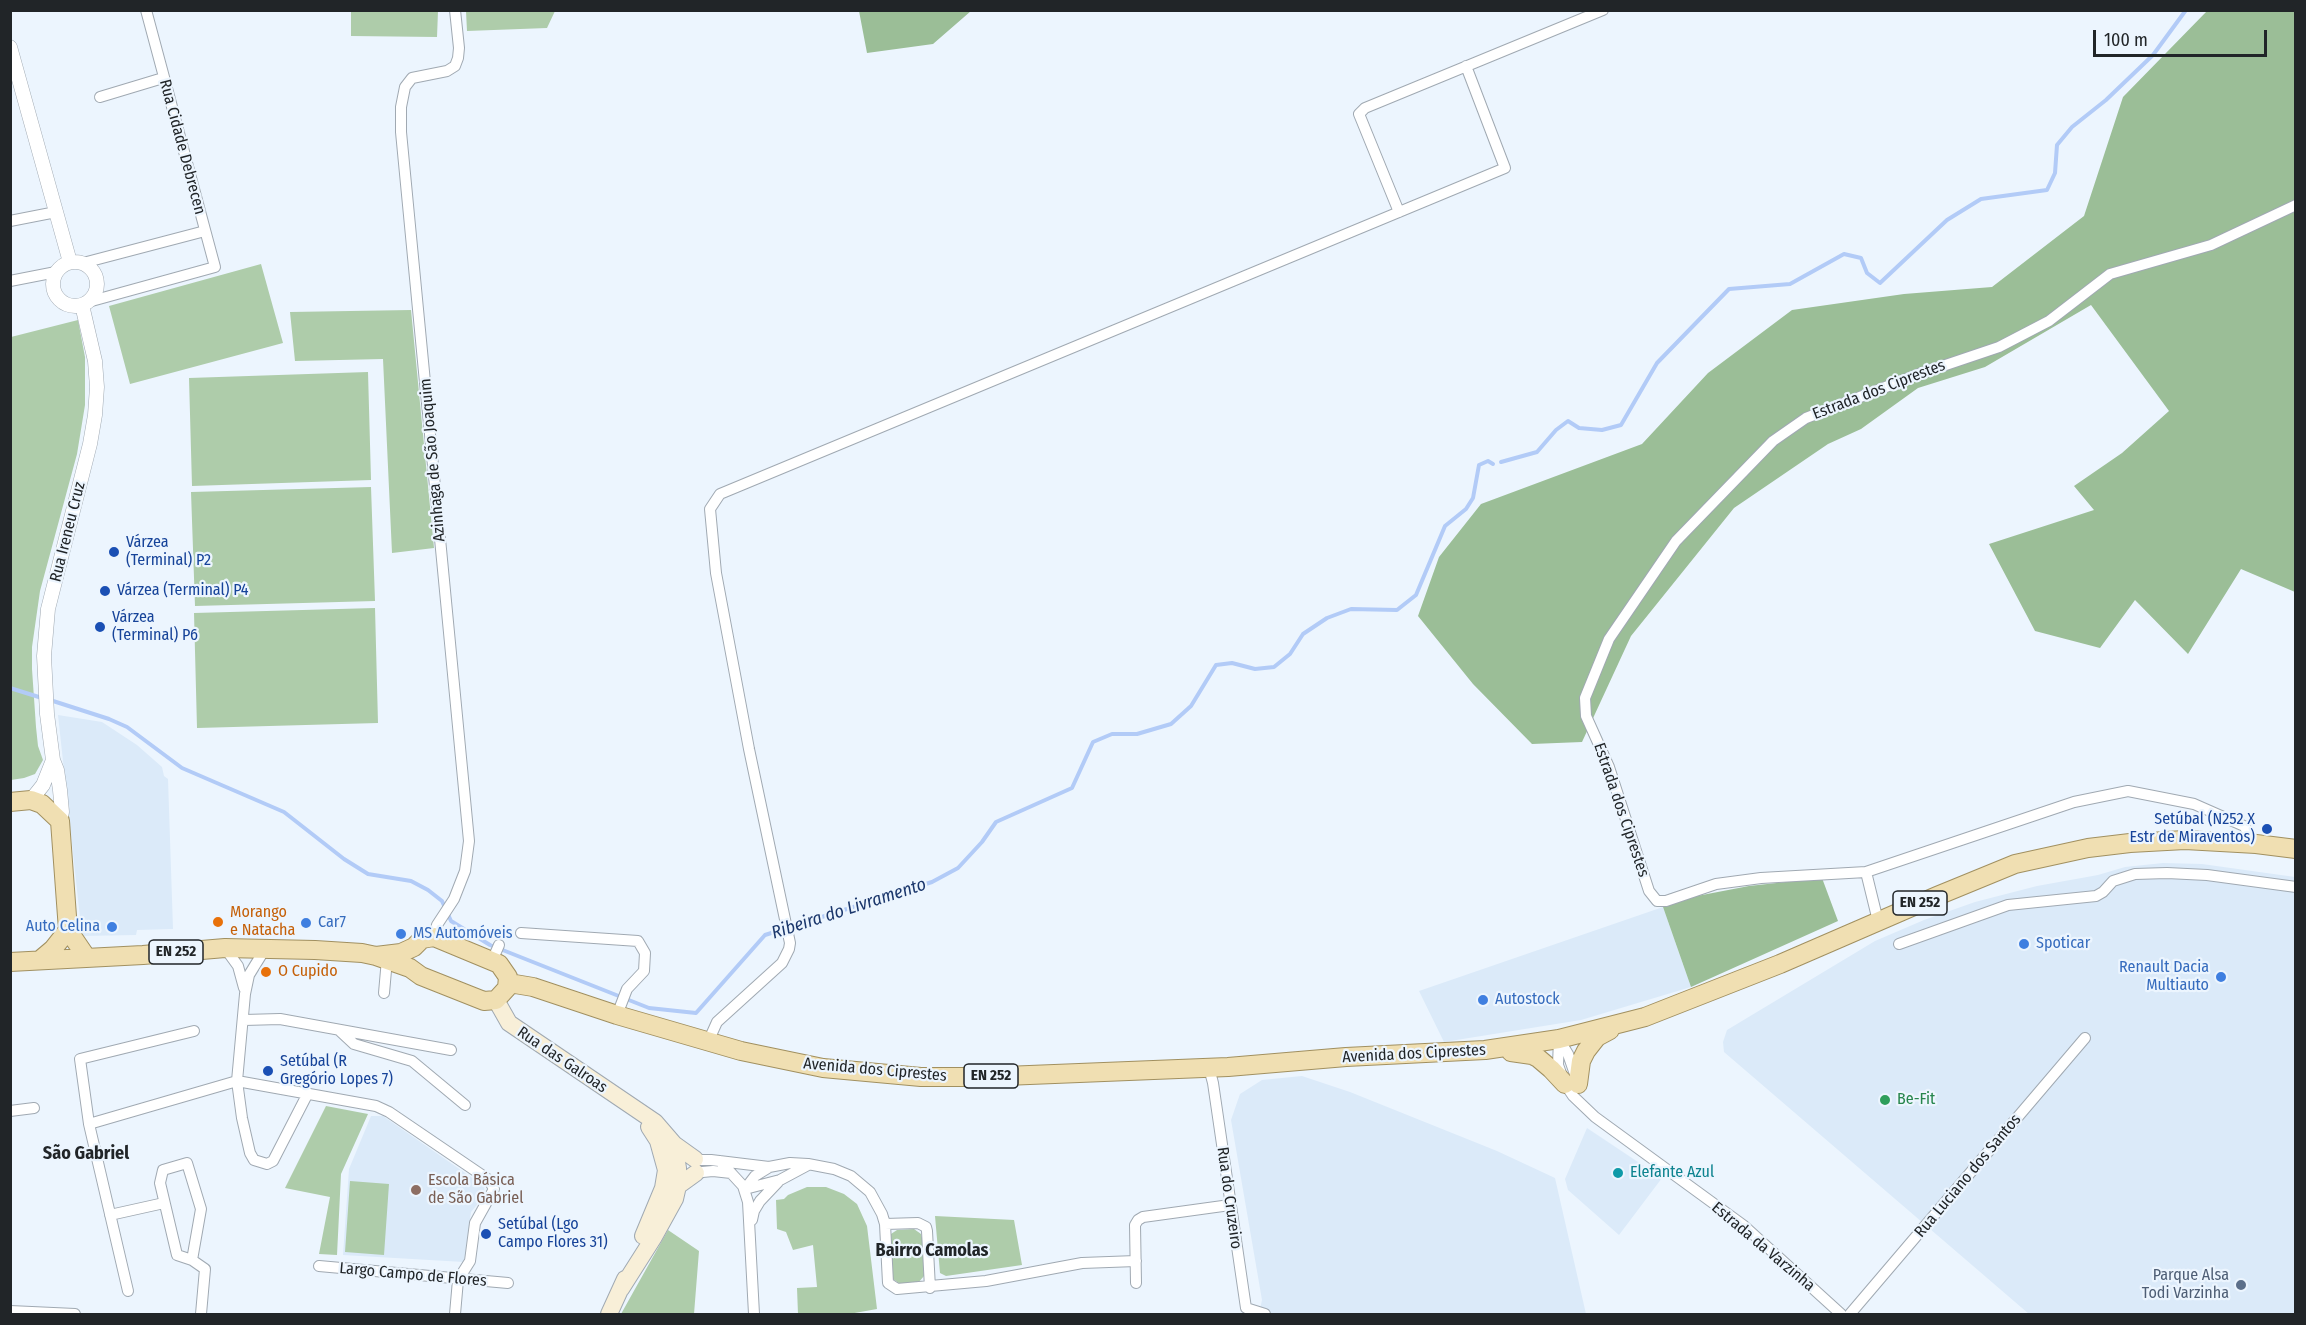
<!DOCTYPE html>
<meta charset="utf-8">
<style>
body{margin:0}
#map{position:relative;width:2306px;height:1325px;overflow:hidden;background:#ecf5fe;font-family:"Fira Sans Condensed",sans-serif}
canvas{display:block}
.frame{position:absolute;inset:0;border:12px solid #212528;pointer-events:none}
.scale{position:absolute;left:2093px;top:30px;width:174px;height:27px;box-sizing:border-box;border:3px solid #212528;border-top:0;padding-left:8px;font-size:18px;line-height:21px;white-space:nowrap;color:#212528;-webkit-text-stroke:4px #ecf5fe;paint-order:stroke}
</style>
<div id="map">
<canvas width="2306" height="1325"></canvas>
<div class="frame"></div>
<div class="scale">100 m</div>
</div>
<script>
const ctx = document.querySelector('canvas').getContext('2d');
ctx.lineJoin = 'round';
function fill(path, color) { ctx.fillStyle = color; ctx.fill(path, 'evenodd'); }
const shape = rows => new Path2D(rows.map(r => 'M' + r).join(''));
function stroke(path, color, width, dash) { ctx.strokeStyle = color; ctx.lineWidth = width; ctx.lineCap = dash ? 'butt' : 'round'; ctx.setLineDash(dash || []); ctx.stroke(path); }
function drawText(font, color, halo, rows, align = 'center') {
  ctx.font = font + ' "Fira Sans Condensed",sans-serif'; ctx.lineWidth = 4.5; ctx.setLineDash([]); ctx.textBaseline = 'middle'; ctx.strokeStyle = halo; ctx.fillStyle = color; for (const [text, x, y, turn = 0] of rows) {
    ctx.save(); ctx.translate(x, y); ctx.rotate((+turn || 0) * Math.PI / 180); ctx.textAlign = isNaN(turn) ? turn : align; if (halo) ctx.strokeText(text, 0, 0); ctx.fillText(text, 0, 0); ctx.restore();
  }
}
const built = shape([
 [58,715,102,722,137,745,162,767,164,776,168,779,173,929,137,930,136,935,82,936],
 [2163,863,2202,864,2295,877,2295,1314,2029,1314,1724,1052,1723,1042,1727,1030,1875,941,1924,920,1975,902,2037,886,2098,875,2125,867],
 [1663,907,1691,987,1581,1020,1444,1042,1419,991],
 [1302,1076,1350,1092,1497,1151,1555,1178,1586,1314,1259,1314,1262,1300,1231,1120,1240,1094,1262,1080],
 [371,1116,383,1116,484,1186,485,1195,471,1212,464,1262,343,1255,349,1169],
 [1587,1128,1662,1178,1619,1235,1568,1190,1565,1179]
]);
const green = shape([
 [351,11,438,11,437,37,351,36],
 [466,11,466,10,555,11,547,28,467,31],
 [261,264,283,343,130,384,109,306],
 [411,310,434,548,392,553,383,359,295,361,290,312],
 [78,320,85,357,85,405,77,454,40,591,32,647,32,669,36,727,38,746,43,760,35,774,24,778,11,780,11,337],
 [368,372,371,480,192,486,189,378],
 [371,487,375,601,195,606,191,492],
 [375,608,378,723,197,728,194,613],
 [326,1106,368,1114,341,1174,337,1255,319,1254,330,1197,285,1188],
 [350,1181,389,1184,384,1255,345,1252],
 [807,1187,826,1187,844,1194,857,1204,867,1226,877,1309,849,1314,798,1314,797,1288,817,1287,813,1245,793,1250,786,1232,777,1229,776,1200,784,1199,788,1195],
 [935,1216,1014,1220,1022,1265,946,1276,940,1273],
 [914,1229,921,1234,922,1238,924,1276,918,1283,900,1284,893,1279,891,1234,897,1230],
 [668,1230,699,1251,694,1314,621,1314]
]);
const forest = shape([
 [859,11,859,10,971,11,933,44,867,53],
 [2207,11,2295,11,2295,592,2241,569,2188,654,2135,600,2100,648,2035,631,1989,544,2094,510,2074,486,2122,453,2169,411,2091,305,1985,367,1918,388,1861,429,1828,444,1734,508,1631,636,1582,742,1532,744,1473,684,1418,616,1439,557,1481,504,1642,444,1708,373,1792,310,1904,294,1992,287,2084,216,2123,97],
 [1822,878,1838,921,1691,987,1663,907,1697,896,1749,886]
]);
const stream = shape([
 [1501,462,1537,452,1556,430,1568,421,1579,428,1602,430,1621,425,1657,363,1729,289,1790,284,1844,254,1861,258,1867,273,1880,283,1947,220,1981,199,2047,190,2055,173,2057,145,2072,127,2106,100,2153,55,2186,10],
 [10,688,42,698],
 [50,700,109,719,127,727,182,768,284,812,344,859,368,874,411,881,428,890,442,901,451,921,490,945,649,1008,696,1013,765,935,932,882,958,868,982,842,996,822,1072,788,1093,742,1112,734,1137,734,1171,724,1191,706,1216,665,1232,663,1255,669,1274,667,1290,654,1303,634,1327,618,1351,609,1397,610,1416,595,1445,526,1466,509,1473,498,1479,465,1488,461,1493,464]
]);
const minor = shape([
 [100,97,163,78],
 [1399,212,1359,114,1365,108,1603,10],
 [10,221,56,212],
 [83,263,205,231],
 [10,281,56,272],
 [88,302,215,267,146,10],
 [2256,844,2244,826,2194,804,2128,791,2074,802,1866,872,1761,878,1716,884,1666,901,1657,901,1649,891,1609,767,1586,716,1585,698,1609,639,1676,541,1773,441,1806,418,1919,374,1999,347,2049,321,2110,274,2211,245,2296,205],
 [1866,872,1878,921],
 [521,933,638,941,645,953,644,971,627,989,617,1015],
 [434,937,437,925,454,899,465,871,469,841,401,132,401,107,405,87,412,78,447,71,455,66,458,58,459,48,455,10],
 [1899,944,2008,905,2096,896,2103,892,2113,881,2135,874,2167,873,2207,875,2296,887],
 [225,948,238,966,244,988],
 [265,949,249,975,245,994,237,1081,242,1118,250,1153,254,1160,267,1164,273,1161,308,1093],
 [492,961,499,945],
 [384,993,387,959],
 [244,1020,280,1019,451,1050],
 [339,1030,354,1044,412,1061,465,1105],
 [1559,1039,1558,1065,1565,1084,1573,1096,1595,1117,1743,1225,1841,1314],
 [1559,1039,1568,1054,1576,1077],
 [708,1042,717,1022,782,963,789,949,790,943,749,749,716,573,710,509,720,494,1505,168,1466,66],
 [1209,1068,1213,1083,1246,1308,1265,1314],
 [10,1111,34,1108],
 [89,1124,80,1059,194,1031],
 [692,1160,711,1160,769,1167,790,1163,808,1164,834,1169,851,1176,870,1192,882,1214,885,1224,888,1283,897,1289,986,1281,1082,1263,1136,1261],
 [720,1161,743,1186,748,1202,754,1314],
 [692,1173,713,1171,731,1173],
 [745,1189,780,1180,808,1165],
 [745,1189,755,1176,768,1168],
 [110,1215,164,1203],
 [752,1220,754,1211,760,1201,778,1182],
 [885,1224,918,1223,926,1227,927,1231,930,1288],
 [192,1260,201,1209,187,1163,163,1170,160,1183,177,1255,192,1260,205,1269,201,1314],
 [319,1266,508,1283],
 [1136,1283,1135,1225,1138,1220,1143,1217,1230,1205],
 [128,1291,89,1124,237,1081,376,1106,389,1112,489,1180,494,1189,475,1223,470,1261,458,1280,455,1314],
 [10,1311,75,1314],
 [1850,1314,2085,1038]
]);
const tertiary = shape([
 [10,47,70,262],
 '53 284a22 22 0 1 1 44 0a22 22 0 1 1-44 0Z',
 [31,800,43,785,53,760],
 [60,821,62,812,60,790,57,770,53,760,47,714,44,656,48,609,90,444,95,415,97,387,95,361,82,305]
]);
const secondary = shape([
 [496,1000,509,1023,655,1122,674,1144,678,1168,678,1186,675,1199,654,1237,621,1289],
 [674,1144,695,1159],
 [678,1186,696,1173],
 [643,1236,663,1188,666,1170,658,1141,649,1127],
 [609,1314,625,1279]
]);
const primary = shape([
 [10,802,31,800,42,804,60,821,68,930,87,958],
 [40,960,53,949,68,930],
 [10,962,143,955,225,948,315,950,362,953,376,956,410,968,421,976,484,1001,496,1000,507,988,508,977,499,964,434,937,422,939,414,947,401,953,376,956],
 [509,983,533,987,617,1015,741,1051,823,1068,921,1077,980,1077,1228,1067,1346,1057,1485,1050,1559,1039,1645,1017,1780,964,1937,896,2015,864,2088,848,2130,843,2185,840,2256,844,2296,849],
 [1511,1052,1532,1055,1538,1058,1551,1069,1565,1084],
 [1578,1084,1581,1061,1586,1051,1597,1037,1610,1030]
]);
const markers = [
 [114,552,6,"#1a4fb4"],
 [105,591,6,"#1a4fb4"],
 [100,627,6,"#1a4fb4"],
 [2267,829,6,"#1a4fb4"],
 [218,922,6,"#e8710a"],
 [306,923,6,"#3f7fe0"],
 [112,927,6,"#3f7fe0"],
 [401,934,6,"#3f7fe0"],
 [2024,944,6,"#3f7fe0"],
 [266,972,6,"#e8710a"],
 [2221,977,6,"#3f7fe0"],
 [1483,1000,6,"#3f7fe0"],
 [268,1071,6,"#1a4fb4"],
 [1885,1100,6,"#2e9e5b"],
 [1618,1173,6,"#0f9aa8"],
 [416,1190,6,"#8d6e63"],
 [486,1234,6,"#1a4fb4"],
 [2241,1285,6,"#5c6f8a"]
];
const shields = [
 [1920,903,54],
 [176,952,54],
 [991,1076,54]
];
const shieldNames = [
 ["EN 252",1920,903],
 ["EN 252",176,952],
 ["EN 252",991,1076]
];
const streetNames = [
 ["Rua Cidade Debrecen",182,147,75],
 ["Estrada dos Ciprestes",1879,390,-21],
 ["Azinhaga de São Joaquim",433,460,-95],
 ["Rua Ireneu Cruz",68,532,-76],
 ["Estrada dos Ciprestes",1621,810,71],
 ["Avenida dos Ciprestes",1414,1054,-3],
 ["Rua das Galroas",562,1060,34],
 ["Avenida dos Ciprestes",875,1070,5],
 ["Rua Luciano dos Santos",1968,1176,-50],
 ["Rua do Cruzeiro",1229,1198,82],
 ["Estrada da Varzinha",1763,1247,40],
 ["Largo Campo de Flores",413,1275,5]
];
const transitNames = [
 ["Várzea",126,543],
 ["(Terminal) P2",126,561],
 ["Várzea (Terminal) P4",117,591],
 ["Várzea",112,618],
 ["(Terminal) P6",112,636],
 ["Setúbal (N252 X",2255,820,"right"],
 ["Estr de Miraventos)",2255,838,"right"],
 ["Setúbal (R",280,1062],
 ["Gregório Lopes 7)",280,1080],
 ["Setúbal (Lgo",498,1225],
 ["Campo Flores 31)",498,1243]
];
const foodNames = [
 ["Morango",230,913],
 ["e Natacha",230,931],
 ["O Cupido",278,972]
];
const shopNames = [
 ["Car7",318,923],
 ["Auto Celina",100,927,"right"],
 ["MS Automóveis",413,934],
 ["Spoticar",2036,944],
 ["Renault Dacia",2209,968,"right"],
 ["Multiauto",2209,986,"right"],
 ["Autostock",1495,1000]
];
const leisureNames = [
 ["Be-Fit",1897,1100]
];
const cultureNames = [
 ["Elefante Azul",1630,1173]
];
const educationNames = [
 ["Escola Básica",428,1181],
 ["de São Gabriel",428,1199]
];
const serviceNames = [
 ["Parque Alsa",2229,1276],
 ["Todi Varzinha",2229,1294]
];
const waterNames = [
 ["Ribeira do Livramento",849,909,-18]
];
const neighbourhoodNames = [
 ["São Gabriel",86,1154],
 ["Bairro Camolas",932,1251]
];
fill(built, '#dbeaf9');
fill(green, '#aeccaa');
fill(forest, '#9bbe97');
stroke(stream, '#b2cbf7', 4);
stroke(minor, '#a0a9b2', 12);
stroke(tertiary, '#a0a9b2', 15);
stroke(secondary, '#a0a9b2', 18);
stroke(primary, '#a19060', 20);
stroke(minor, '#fff', 10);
stroke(tertiary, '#fff', 14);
stroke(secondary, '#f8efd8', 16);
stroke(primary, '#f0dfb2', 18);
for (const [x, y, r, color] of markers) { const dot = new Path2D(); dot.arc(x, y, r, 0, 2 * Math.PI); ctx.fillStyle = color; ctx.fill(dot); stroke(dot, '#ecf5fe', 2); }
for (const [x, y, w] of shields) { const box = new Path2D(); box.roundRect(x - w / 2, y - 12, w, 24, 4.5); ctx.fillStyle = '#ecf5fe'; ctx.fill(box); stroke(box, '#212528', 1.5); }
drawText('bold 15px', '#212528', null, shieldNames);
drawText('16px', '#212528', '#ecf5fe', streetNames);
drawText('16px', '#164399', '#ecf5fe', transitNames, 'left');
drawText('16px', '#c56008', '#ecf5fe', foodNames, 'left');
drawText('16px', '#366cbe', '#ecf5fe', shopNames, 'left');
drawText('16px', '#27864d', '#ecf5fe', leisureNames, 'left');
drawText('16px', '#0d838f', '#ecf5fe', cultureNames, 'left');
drawText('16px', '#785e54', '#ecf5fe', educationNames, 'left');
drawText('16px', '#4e5e75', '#ecf5fe', serviceNames, 'right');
drawText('italic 18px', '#1b376c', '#ecf5fe', waterNames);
drawText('bold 18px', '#212528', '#ecf5fe', neighbourhoodNames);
</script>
